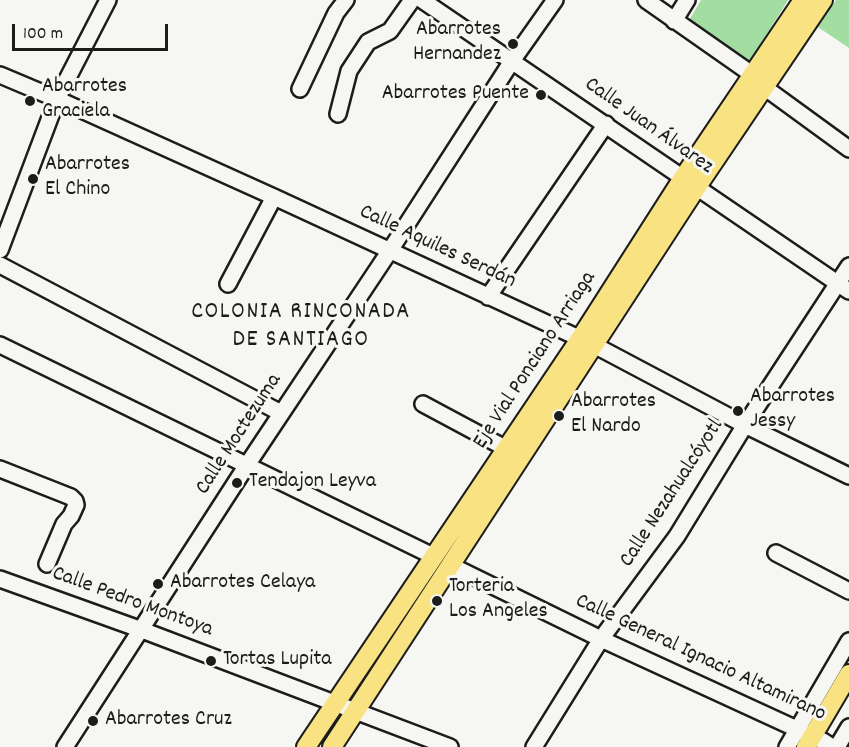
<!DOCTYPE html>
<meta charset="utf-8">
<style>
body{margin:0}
#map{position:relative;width:849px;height:747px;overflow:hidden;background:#f6f6f2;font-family:Dekko,sans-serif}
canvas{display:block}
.scale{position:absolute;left:12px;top:24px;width:156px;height:27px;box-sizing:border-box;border:3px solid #1c1c1c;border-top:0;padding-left:8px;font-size:18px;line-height:21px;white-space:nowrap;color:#1c1c1c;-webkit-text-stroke:4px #f6f6f2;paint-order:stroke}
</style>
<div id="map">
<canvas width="849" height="747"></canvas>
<div class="scale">100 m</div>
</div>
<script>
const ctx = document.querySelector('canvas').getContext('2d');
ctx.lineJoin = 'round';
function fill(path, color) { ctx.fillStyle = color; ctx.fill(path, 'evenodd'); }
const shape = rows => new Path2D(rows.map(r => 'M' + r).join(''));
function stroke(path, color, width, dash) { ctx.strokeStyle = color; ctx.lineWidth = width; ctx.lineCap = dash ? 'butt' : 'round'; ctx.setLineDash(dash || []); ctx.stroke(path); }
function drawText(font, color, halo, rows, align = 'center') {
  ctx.font = font + ' Dekko,sans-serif'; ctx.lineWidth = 6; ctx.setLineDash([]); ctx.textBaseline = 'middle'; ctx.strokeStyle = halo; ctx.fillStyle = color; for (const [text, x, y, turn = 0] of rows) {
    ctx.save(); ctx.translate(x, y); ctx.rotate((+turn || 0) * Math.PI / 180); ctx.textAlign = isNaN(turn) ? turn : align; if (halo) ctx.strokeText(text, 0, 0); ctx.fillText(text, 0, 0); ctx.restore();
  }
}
const green = shape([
 [701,0,788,0,749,63,687,24],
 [836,0,849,0,849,48,818,27]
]);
const minor = shape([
 [422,0,849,291],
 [646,0,753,75],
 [674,21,687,0],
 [0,75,57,99,274,197,594,345,745,425,849,476],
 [764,87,849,149],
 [300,89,336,13,346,0],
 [338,114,349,71,368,42,390,31,412,0],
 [0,250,57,99,108,0],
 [0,265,281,413],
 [228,284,274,197],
 [488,297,606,124],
 [0,345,435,557],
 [423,404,507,449],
 [0,469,71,497,75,501,76,505,71,516,64,524,47,564],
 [776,553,849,591],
 [450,565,601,639,823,741,832,747],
 [0,579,142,630,450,747],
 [65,747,247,465,389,252,512,61,555,0],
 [534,747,601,639,677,536,745,425,849,266],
 [787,747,849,641],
 [837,747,849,727]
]);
const major = shape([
 [306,747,580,339,683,178,803,0],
 [332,747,696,188,823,0],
 [806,747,849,674]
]);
const markers = [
 [513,44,6,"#1c1c1c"],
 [541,95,6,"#1c1c1c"],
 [30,101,6,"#1c1c1c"],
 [33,179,6,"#1c1c1c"],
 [738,411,6,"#1c1c1c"],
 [559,416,6,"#1c1c1c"],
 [237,483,6,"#1c1c1c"],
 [158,584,6,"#1c1c1c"],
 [437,601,6,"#1c1c1c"],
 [211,661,6,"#1c1c1c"],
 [93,721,6,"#1c1c1c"]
];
const poiNames = [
 ["Abarrotes",501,31,"right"],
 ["Hernandez",501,56,"right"],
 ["Abarrotes",42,88],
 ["Graciela",42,113],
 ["Abarrotes Puente",529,95,"right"],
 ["Abarrotes",45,166],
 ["El Chino",45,191],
 ["Abarrotes",750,398],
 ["Jessy",750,423],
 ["Abarrotes",571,403],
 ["El Nardo",571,428],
 ["Tendajon Leyva",249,483],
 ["Abarrotes Celaya",170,584],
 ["Torteria",449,588],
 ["Los Angeles",449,613],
 ["Tortas Lupita",223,661],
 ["Abarrotes Cruz",105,721]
];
const streetNames = [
 ["Calle Juan Álvarez",648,127,35],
 ["Calle Aquiles Serdán",437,248,25],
 ["Eje Vial Ponciano Arriaga",536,361,-57],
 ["Calle Moctezuma",240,435,-57],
 ["Calle Nezahualcóyotl",673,494,-57],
 ["Calle Pedro Montoya",132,603,20],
 ["Calle General Ignacio Altamirano",700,659,25]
];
const neighbourhoodNames = [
 ["COLONIA RINCONADA",301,314],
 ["DE SANTIAGO",301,342]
];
fill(green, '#a3dda2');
stroke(minor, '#1c1c1c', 20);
stroke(major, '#1c1c1c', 22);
stroke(minor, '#f6f6f2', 15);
stroke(major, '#f8e281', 18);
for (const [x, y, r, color] of markers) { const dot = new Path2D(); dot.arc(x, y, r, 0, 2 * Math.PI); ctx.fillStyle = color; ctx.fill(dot); stroke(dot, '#f6f6f2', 2); }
drawText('22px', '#1c1c1c', '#f6f6f2', poiNames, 'left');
drawText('22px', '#1c1c1c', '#f6f6f2', streetNames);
ctx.letterSpacing = '1.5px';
drawText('24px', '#1c1c1c', '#f6f6f2', neighbourhoodNames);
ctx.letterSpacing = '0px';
</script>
